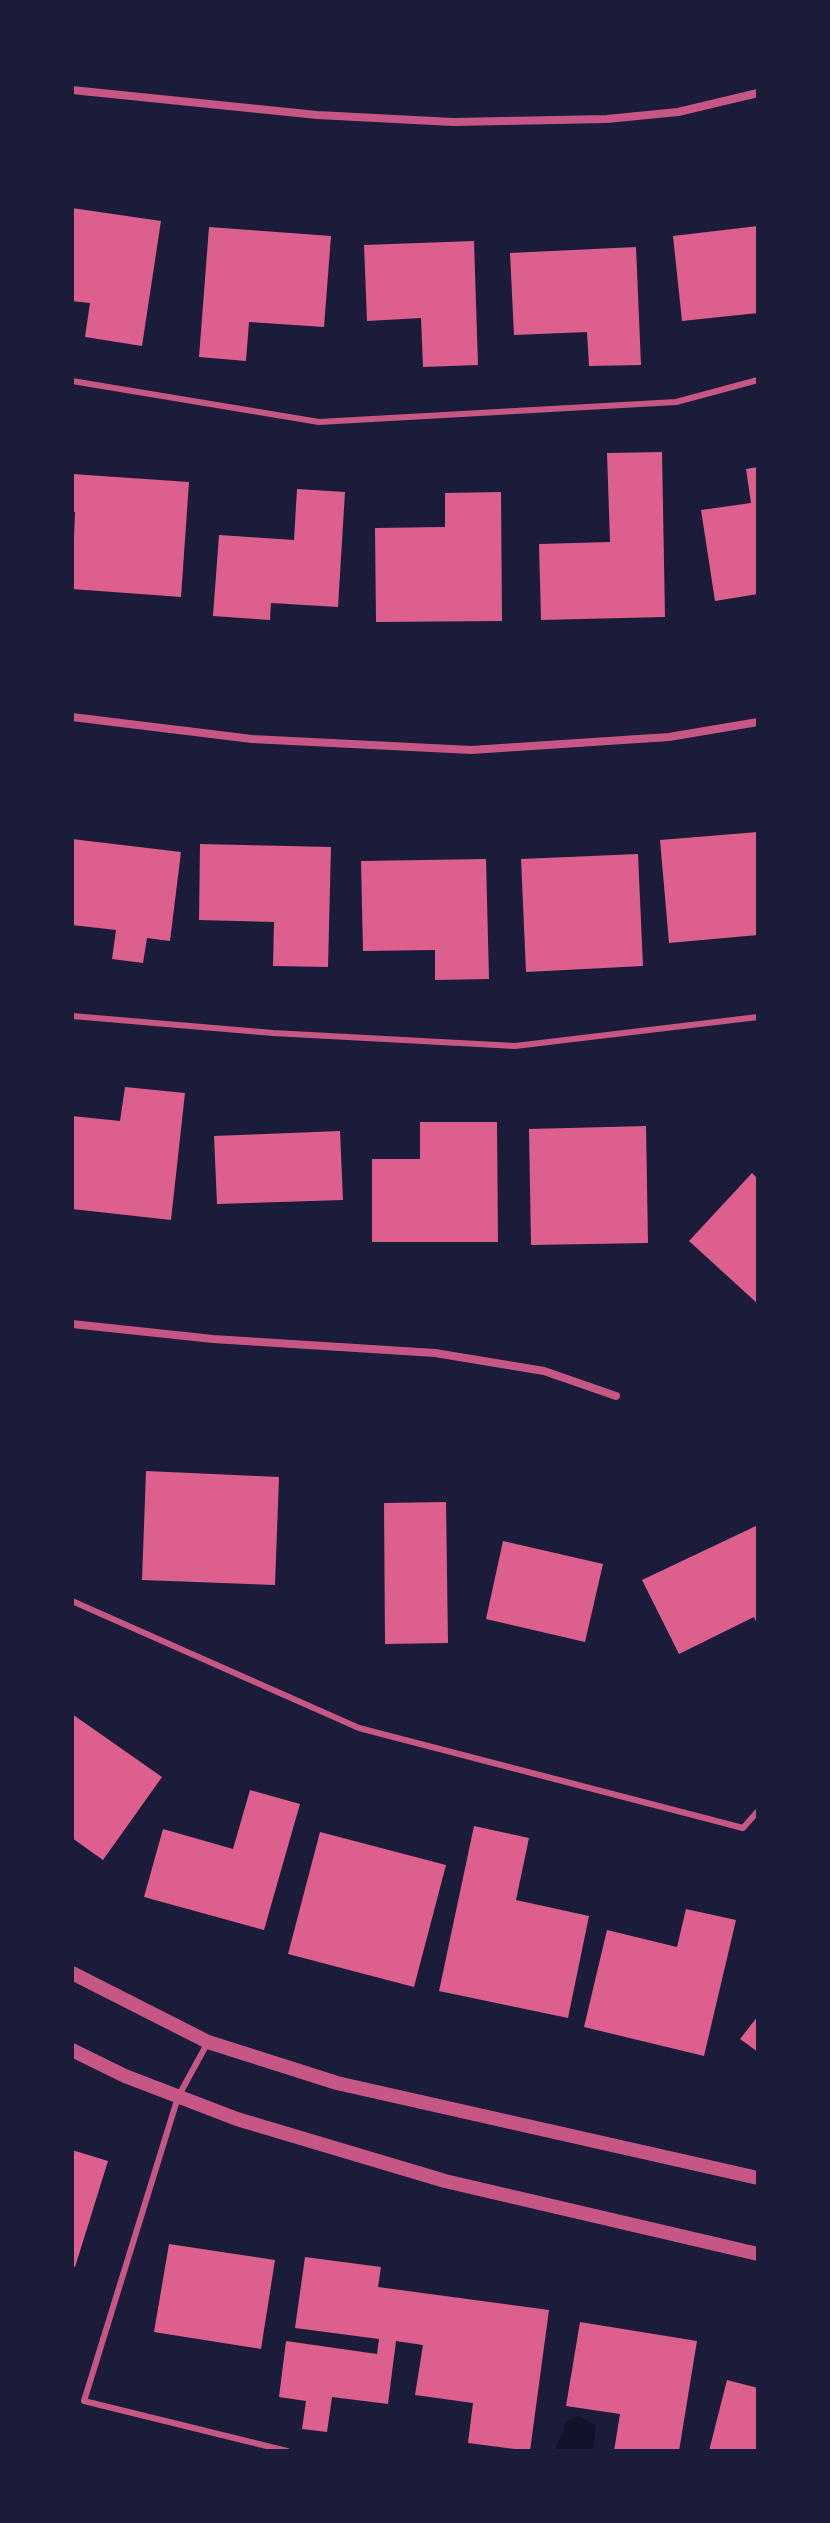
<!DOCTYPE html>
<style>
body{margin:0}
#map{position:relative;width:830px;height:2523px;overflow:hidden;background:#1b1b3a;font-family:"Space Grotesk",sans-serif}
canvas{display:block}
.frame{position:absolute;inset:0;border:74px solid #1b1b3a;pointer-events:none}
</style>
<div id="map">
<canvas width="830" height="2523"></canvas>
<div class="frame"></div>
</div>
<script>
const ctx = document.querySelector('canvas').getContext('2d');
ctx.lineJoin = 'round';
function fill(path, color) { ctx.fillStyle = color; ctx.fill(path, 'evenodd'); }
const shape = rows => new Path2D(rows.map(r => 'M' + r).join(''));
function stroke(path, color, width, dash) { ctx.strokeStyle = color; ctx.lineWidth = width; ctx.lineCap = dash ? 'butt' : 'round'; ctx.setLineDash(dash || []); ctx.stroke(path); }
const water = shape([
 [579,2416,596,2425,593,2451,555,2451,566,2422]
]);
const building = shape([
 [72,208,161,221,142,346,85,337,90,303,72,301],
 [758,226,758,313,682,321,673,236],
 [209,227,331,236,324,327,249,322,246,361,199,357],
 [474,241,478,365,423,367,421,318,367,321,364,245],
 [636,247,641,365,589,366,587,332,514,335,510,253],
 [662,452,665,617,541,620,539,544,610,542,607,453],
 [758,467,758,594,715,601,701,510,751,503,746,469],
 [72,474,189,482,181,597,72,589,75,512,72,512],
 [297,489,345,492,338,607,271,603,270,620,213,616,219,535,294,540],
 [501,492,502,621,376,622,375,528,445,527,445,493],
 [758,832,758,935,669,943,660,840],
 [72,839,181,852,170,941,147,938,143,963,112,959,116,930,72,925],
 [200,844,331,847,328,967,273,966,274,922,199,920],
 [638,854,643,966,526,972,521,859],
 [486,859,489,979,435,980,435,950,363,951,361,861],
 [125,1087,185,1093,171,1220,72,1209,72,1116,120,1121],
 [420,1122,497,1122,498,1242,372,1242,372,1159,420,1159],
 [646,1126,648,1243,531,1245,529,1129],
 [340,1131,343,1200,217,1204,214,1136],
 [752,1173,758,1179,758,1304,689,1241],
 [146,1471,279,1477,275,1585,142,1580],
 [446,1502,448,1643,385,1644,384,1503],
 [758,1525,758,1626,754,1617,679,1654,642,1580],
 [503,1541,603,1564,585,1642,486,1619],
 [72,1714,162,1777,103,1860,72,1838],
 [250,1790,300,1804,264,1930,144,1897,163,1829,233,1849],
 [474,1826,529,1838,516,1900,589,1916,568,2018,439,1991],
 [320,1832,446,1865,414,1987,288,1954],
 [686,1909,736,1920,704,2056,584,2027,607,1930,677,1947],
 [758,2016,758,2052,740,2039],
 [72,2150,108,2161,75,2267,72,2266],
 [169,2244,275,2260,261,2349,154,2332],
 [305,2257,381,2267,378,2287,549,2310,530,2451,468,2443,473,2403,415,2395,423,2345,396,2341,388,2404,332,2397,327,2432,302,2429,306,2401,279,2397,286,2341,377,2354,379,2339,295,2328],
 [580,2322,697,2341,679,2451,614,2451,620,2414,566,2406],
 [727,2380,758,2388,758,2451,709,2451]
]);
const service = shape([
 [72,381,319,422,676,402,758,380],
 [72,1016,273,1033,515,1046,758,1017],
 [72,1601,359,1728,743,1828,758,1811],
 [208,2042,178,2097,84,2401,287,2451]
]);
const minor = shape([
 [72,90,317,115,453,122,607,119,678,112,758,93],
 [72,717,252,739,471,750,669,737,758,722],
 [72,1324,213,1339,435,1353,544,1371,616,1396]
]);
const tertiary = shape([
 [72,1973,208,2042,337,2083,758,2178],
 [72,2050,125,2076,237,2119,445,2181,758,2254]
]);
fill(water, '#12122b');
fill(building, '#dd5f8e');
stroke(service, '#c65784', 6);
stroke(minor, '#c65784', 8);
stroke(tertiary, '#c65784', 14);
</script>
